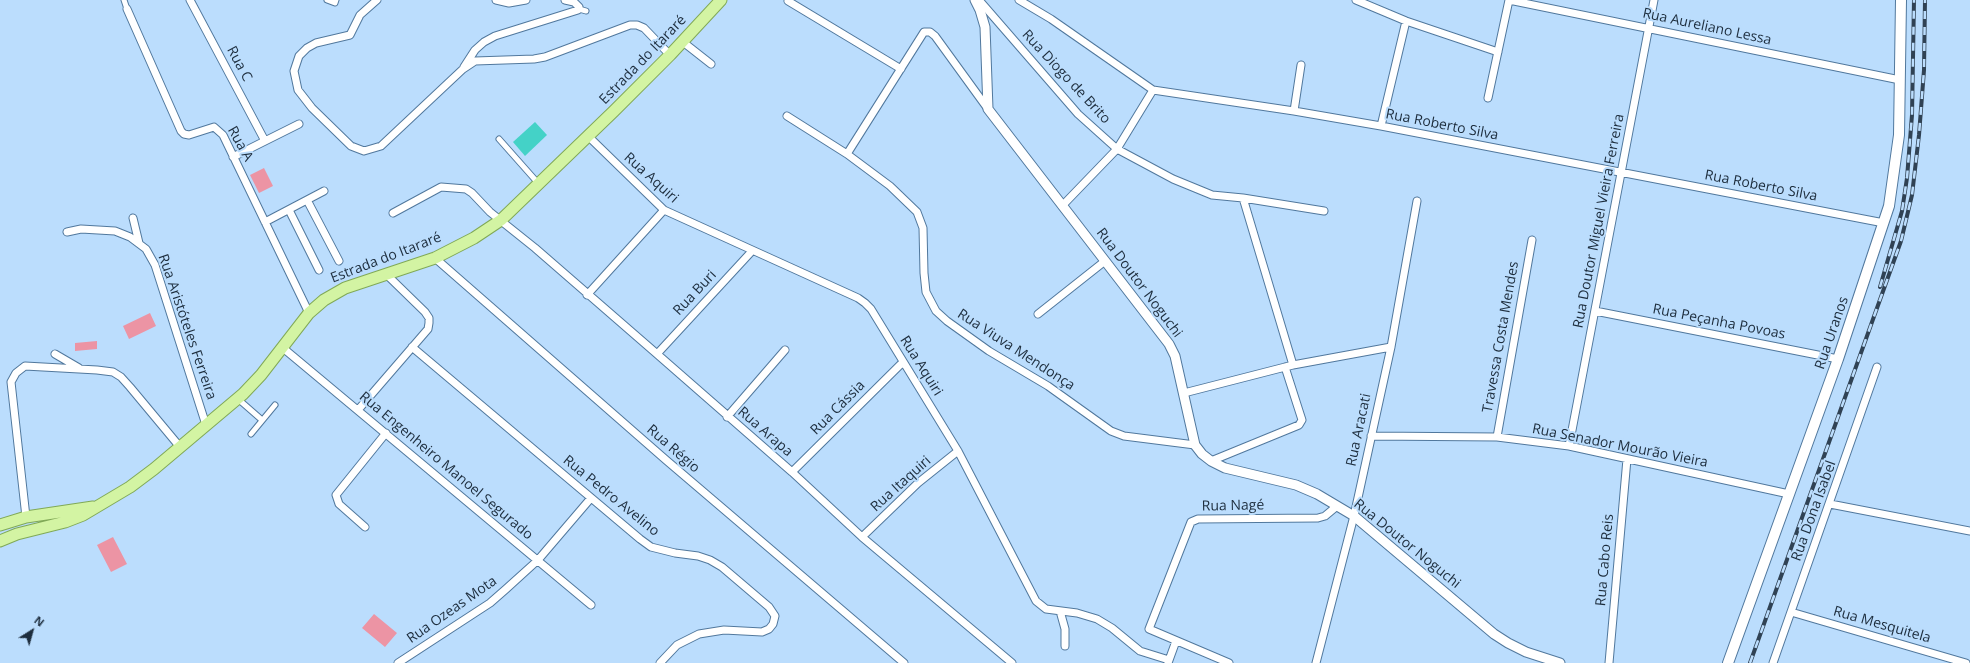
<!DOCTYPE html>
<meta charset="utf-8">
<style>
body{margin:0}
#map{position:relative;width:1970px;height:663px;overflow:hidden;background:#bbddfd;font-family:"Open Sans",sans-serif}
canvas{display:block}
.north{position:absolute;left:12px;top:611px;width:40px;height:40px;-webkit-text-stroke:3px #bbddfd;paint-order:stroke;rotate:37deg;font-size:11px;font-weight:700;line-height:16px;text-align:center;color:#1d2d3d}
.north::after{content:'';display:block;margin:auto;width:14px;height:18px;background:#1d2d3d;clip-path:polygon(50% 0,100% 100%,50% 72%,0 100%)}
</style>
<div id="map">
<canvas width="1970" height="663"></canvas>
<div class="north">N</div>
</div>
<script>
const ctx = document.querySelector('canvas').getContext('2d');
ctx.lineJoin = 'round';
function fill(path, color) { ctx.fillStyle = color; ctx.fill(path, 'evenodd'); }
const shape = rows => new Path2D(rows.map(r => 'M' + r).join(''));
function stroke(path, color, width, dash) { ctx.strokeStyle = color; ctx.lineWidth = width; ctx.lineCap = dash ? 'butt' : 'round'; ctx.setLineDash(dash || []); ctx.stroke(path); }
function drawText(font, color, halo, rows, align = 'center') {
  ctx.font = font + ' "Open Sans",sans-serif'; ctx.lineWidth = 4; ctx.setLineDash([]); ctx.textBaseline = 'middle'; ctx.strokeStyle = halo; ctx.fillStyle = color; for (const [text, x, y, turn = 0] of rows) {
    ctx.save(); ctx.translate(x, y); ctx.rotate((+turn || 0) * Math.PI / 180); ctx.textAlign = isNaN(turn) ? turn : align; if (halo) ctx.strokeText(text, 0, 0); ctx.fillText(text, 0, 0); ctx.restore();
  }
}
const green = shape([
 [264,168,273,186,259,193,250,175],
 [150,313,156,326,129,339,123,326],
 [97,341,97,349,75,351,75,343],
 [113,537,127,564,111,572,97,545],
 [374,614,397,633,385,647,362,628]
]);
const water = shape([
 [535,122,547,135,525,156,513,142]
]);
const pedestrian = shape([
 [124,0,127,9],
 [327,0,335,3,336,0],
 [579,9,586,11],
 [499,139,538,183],
 [238,399,262,420],
 [251,434,275,405]
]);
const minor = shape([
 [190,0,265,141],
 [377,0,360,15,350,35,316,43,307,48,299,56,294,71,298,90,312,108,351,146,364,151,381,146,463,69,475,61,534,59,545,57,630,25,637,25,644,28,670,55],
 [496,0,509,3,526,0],
 [979,0,1078,114,1117,149,1173,179,1212,195,1243,198,1324,211],
 [1019,0,1051,19,1153,90,1294,111,1381,126,1884,223],
 [1356,0,1406,21,1498,52],
 [1509,0,1900,80],
 [788,1,901,69],
 [127,9,181,131,184,134,189,135,214,127,223,135,309,313],
 [683,42,711,64],
 [464,67,475,50,484,42,495,36,578,10,579,7,574,2,565,0],
 [1488,98,1509,0],
 [1294,111,1301,65],
 [787,116,847,154,890,186,917,212,923,228,924,273,926,292,936,311,947,321,989,351,1048,386,1111,431,1124,436,1195,445],
 [1381,126,1406,21],
 [589,137,664,210,858,298,865,303,871,309,958,451,1036,601,1046,609,1077,613,1097,619,1112,628,1140,651,1169,660],
 [847,154,924,32,930,32,935,36,988,109],
 [233,157,299,124],
 [1243,198,1293,365],
 [307,200,339,261],
 [1062,206,1117,149,1153,90],
 [289,210,319,270],
 [393,213,441,187,466,189,472,193,490,212,535,248,657,354,792,472,862,537,1012,663],
 [133,218,139,243],
 [265,222,324,191],
 [67,232,81,229,115,231,130,237,146,249,155,265,206,425],
 [435,258,666,460,904,663],
 [587,295,664,210],
 [1595,311,1838,359],
 [1038,314,1105,261],
 [412,347,640,539,651,547,675,553,698,556,710,560,722,567,769,607,775,616,773,624,769,629,762,632,724,630,699,634,677,645,660,663],
 [283,348,591,605],
 [55,354,79,368],
 [657,354,752,251],
 [1184,393,1293,365,1391,347],
 [358,410,428,329,429,323,429,318,425,312,386,274],
 [727,417,785,350],
 [1371,436,1497,437,1569,446,1789,494],
 [1497,437,1532,240],
 [1569,446,1654,0],
 [1211,461,1299,425,1302,420,1285,367],
 [792,472,903,362],
 [1830,504,1970,531],
 [26,517,11,382,16,373,25,366,97,370,113,372,121,377,130,387,180,447],
 [365,527,339,504,336,495,386,433],
 [862,537,918,483,958,451],
 [1060,611,1065,629,1065,646],
 [1791,612,1966,663],
 [398,663,490,603,506,589,538,560,591,498],
 [1168,663,1176,641],
 [1229,663,1149,629,1191,522,1198,519,1318,518,1325,516,1337,506],
 [1316,663,1354,516,1391,347,1417,201],
 [1609,663,1627,459],
 [1773,663,1877,367]
]);
const tertiary = shape([
 [975,0,980,10,985,27,988,109,1169,344,1175,356,1195,445,1202,454,1211,461,1225,468,1296,485,1317,494,1354,516,1494,634,1508,643,1526,652,1560,663]
]);
const secondary = shape([
 [1728,663,1838,359,1889,206,1899,135,1901,0]
]);
const primary = shape([
 [0,525,26,517,93,507],
 [0,541,17,534,65,522,83,515,130,487,154,469,243,394,261,375,309,313,324,300,345,288,435,258,474,238,501,220,614,111,670,55,721,0]
]);
const rail = shape([
 [1880,287,1902,211,1907,178,1912,115,1914,0],
 [1750,663,1901,241,1912,195,1919,135,1924,70,1925,0]
]);
const streetNames = [
 ["Rua Aureliano Lessa",1707,27,12],
 ["Estrada do Itararé",643,60,-46],
 ["Rua C",239,64,62],
 ["Rua Diogo de Brito",1066,77,47],
 ["Rua Roberto Silva",1442,125,11],
 ["Rua A",240,144,61],
 ["Rua Aquiri",651,178,42],
 ["Rua Roberto Silva",1761,186,11],
 ["Rua Doutor Miguel Vieira Ferreira",1599,221,-79],
 ["Estrada do Itararé",386,258,-21],
 ["Rua Doutor Noguchi",1139,283,53],
 ["Rua Buri",695,293,-47],
 ["Rua Peçanha Povoas",1719,322,11],
 ["Rua Aristóteles Ferreira",187,327,71],
 ["Rua Uranos",1832,333,-71],
 ["Travessa Costa Mendes",1501,337,-80],
 ["Rua Viuva Mendonça",1016,350,33],
 ["Rua Aquiri",921,366,58],
 ["Rua Cássia",838,408,-45],
 ["Rua Aracati",1359,430,-78],
 ["Rua Arapa",765,432,41],
 ["Rua Senador Mourão Vieira",1620,446,11],
 ["Rua Régio",673,449,41],
 ["Rua Engenheiro Manoel Segurado",446,466,40],
 ["Rua Itaquiri",901,484,-42],
 ["Rua Pedro Avelino",611,496,39],
 ["Rua Nagé",1233,506,-1],
 ["Rua Dona Isabel",1814,511,-70],
 ["Rua Doutor Noguchi",1407,544,39],
 ["Rua Cabo Reis",1605,560,-85],
 ["Rua Ozeas Mota",452,610,-35],
 ["Rua Mesquitela",1882,625,16]
];
fill(green, '#ec94a4');
fill(water, '#44d2c7');
stroke(pedestrian, '#51789d', 7);
stroke(minor, '#51789d', 9);
stroke(tertiary, '#51789d', 11);
stroke(secondary, '#51789d', 12);
stroke(primary, '#80a957', 13);
stroke(pedestrian, '#fff', 5);
stroke(minor, '#fff', 7);
stroke(tertiary, '#fff', 9);
stroke(secondary, '#fff', 10);
stroke(primary, '#d3f4a3', 11);
stroke(rail, '#304254', 4);
stroke(rail, '#bbddfd', 2.5, [8]);
drawText('14px', '#1d2d3d', '#bbddfd', streetNames);
</script>
